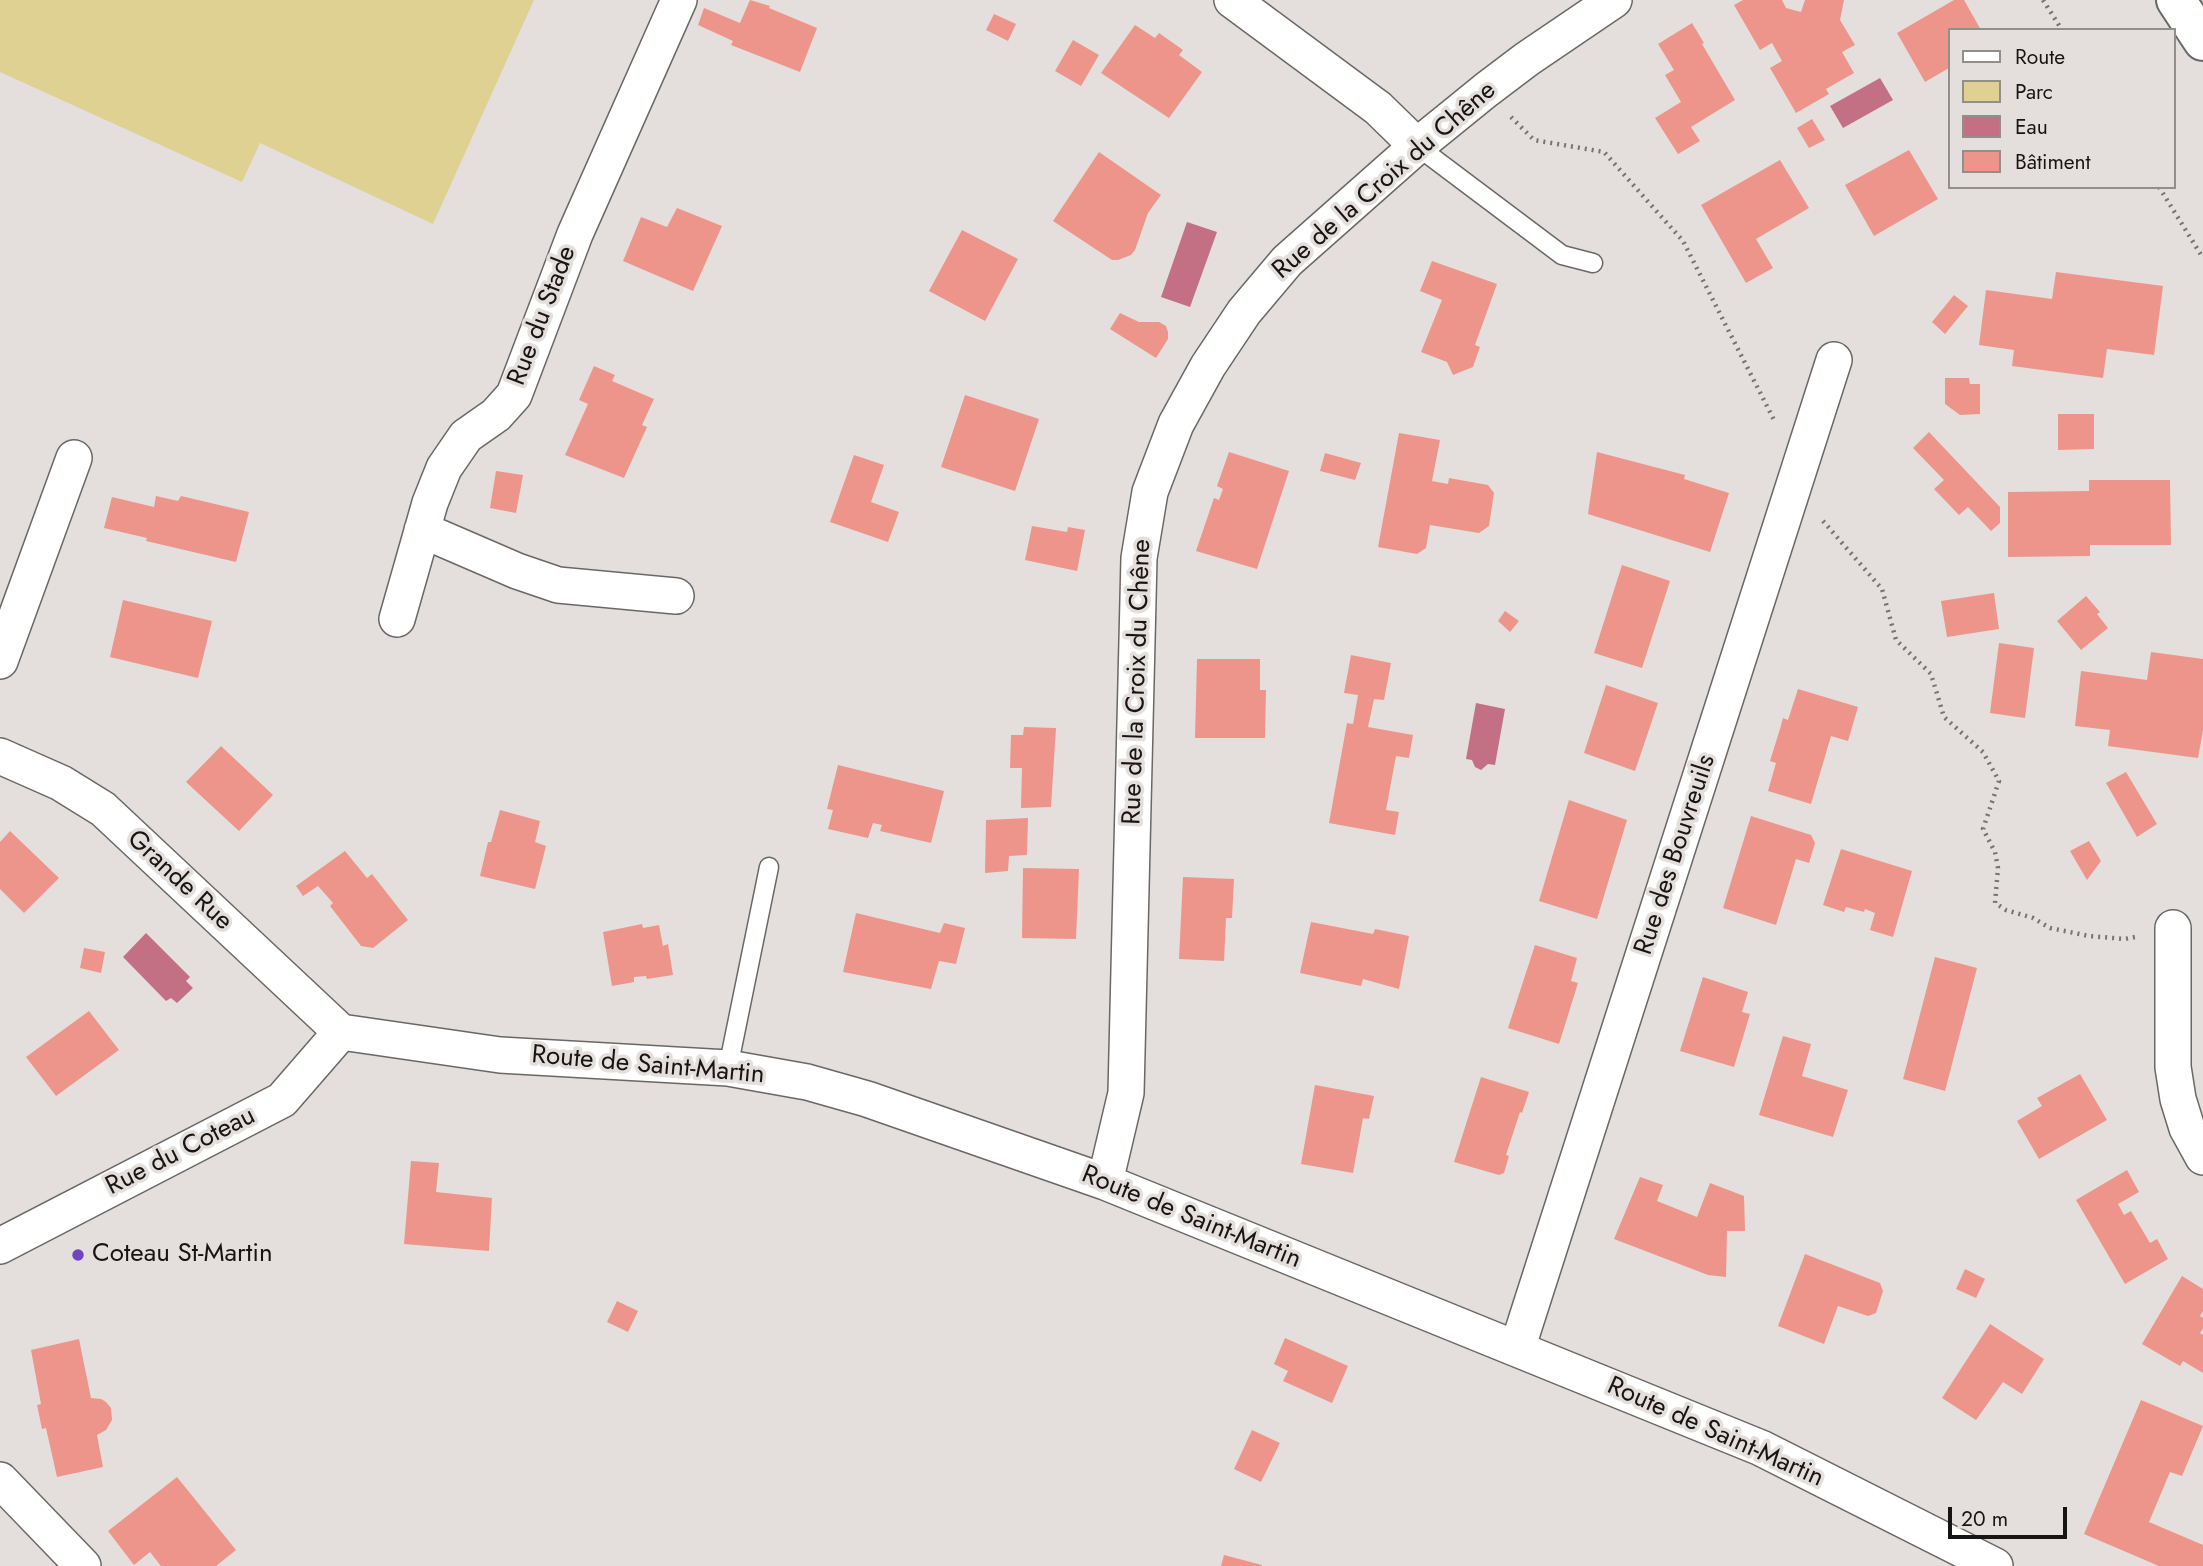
<!DOCTYPE html>
<meta charset="utf-8">
<style>
body{margin:0}
#map{position:relative;width:2203px;height:1566px;overflow:hidden;background:#e4dfdc;font-family:Jost,sans-serif}
canvas{display:block}
.legend{position:absolute;left:1948px;top:28px;width:228px;height:161px;box-sizing:border-box;background:#e4dfdc;border:2px solid #928e8c;margin:0;padding:9px 12px;list-style:none;font-size:21px;color:#171514}
.legend li{display:flex;align-items:center;gap:14px;height:35px}
.legend b{width:35px;border:2px solid #928e8c}
.scale{position:absolute;left:1948px;top:1507px;width:119px;height:32px;box-sizing:border-box;border:4px solid #171514;border-top:0;padding-left:9px;font-size:21px;line-height:24px;white-space:nowrap;color:#171514;-webkit-text-stroke:5px #e4dfdc;paint-order:stroke}
</style>
<div id="map">
<canvas width="2203" height="1566"></canvas>
<ul class="legend">
<li><b style="height:9px;background:#fff"></b>Route</li>
<li><b style="height:19px;background:#dfd192"></b>Parc</li>
<li><b style="height:19px;background:#c36f84"></b>Eau</li>
<li><b style="height:19px;background:#ed958a"></b>Bâtiment</li>
</ul>
<div class="scale">20 m</div>
</div>
<script>
const ctx = document.querySelector('canvas').getContext('2d');
ctx.lineJoin = 'round';
function fill(path, color) { ctx.fillStyle = color; ctx.fill(path, 'evenodd'); }
const shape = rows => new Path2D(rows.map(r => 'M' + r).join(''));
function stroke(path, color, width, dash) { ctx.strokeStyle = color; ctx.lineWidth = width; ctx.lineCap = dash ? 'butt' : 'round'; ctx.setLineDash(dash || []); ctx.stroke(path); }
function drawText(font, color, halo, rows, align = 'center') {
  ctx.font = font + ' Jost,sans-serif'; ctx.lineWidth = 7; ctx.setLineDash([]); ctx.textBaseline = 'middle'; ctx.strokeStyle = halo; ctx.fillStyle = color; for (const [text, x, y, turn = 0] of rows) {
    ctx.save(); ctx.translate(x, y); ctx.rotate((+turn || 0) * Math.PI / 180); ctx.textAlign = isNaN(turn) ? turn : align; if (halo) ctx.strokeText(text, 0, 0); ctx.fillText(text, 0, 0); ctx.restore();
  }
}
const green = shape([
 [0,0,534,0,433,224,260,143,242,182,0,72]
]);
const water = shape([
 [1880,78,1893,100,1843,128,1830,106],
 [1187,222,1217,232,1190,307,1161,297],
 [1476,703,1505,709,1495,765,1488,764,1481,770,1475,767,1472,760,1466,759],
 [146,933,190,977,186,981,193,988,177,1003,171,998,166,1001,123,957]
]);
const building = shape([
 [750,0,770,6,769,8,817,28,800,72,731,45,733,41,698,25,704,8,740,23],
 [1743,0,1782,0,1786,8,1801,12,1805,0,1844,0,1840,20,1855,45,1842,52,1854,73,1826,89,1829,94,1796,113,1770,68,1782,61,1772,43,1760,50,1734,5],
 [1954,0,1964,0,1981,30,1949,30,1949,68,1925,82,1897,33],
 [994,14,1016,24,1008,41,986,30],
 [1692,23,1704,43,1702,44,1735,100,1691,127,1700,141,1678,154,1655,118,1681,102,1665,75,1674,70,1658,44],
 [1135,25,1155,38,1159,33,1183,50,1179,55,1202,72,1169,118,1101,73],
 [1073,40,1099,55,1081,86,1055,71],
 [1812,119,1825,140,1809,148,1797,128],
 [1909,150,1938,199,1874,236,1845,185],
 [1099,152,1161,195,1148,213,1135,250,1131,255,1118,260,1112,260,1053,221],
 [1780,160,1809,208,1756,239,1773,268,1746,283,1701,205],
 [677,208,722,226,693,291,623,261,641,217,667,227],
 [962,230,1018,259,985,321,929,291],
 [1432,261,1497,284,1475,345,1480,347,1473,367,1453,375,1447,362,1421,352,1442,300,1420,291],
 [2056,272,2163,286,2154,355,2107,349,2103,378,2012,366,2014,350,1979,345,1986,290,2052,299],
 [1954,295,1968,306,1945,334,1932,322],
 [1120,313,1139,322,1159,322,1166,326,1168,332,1168,339,1156,358,1110,329],
 [594,366,615,375,612,381,654,399,642,425,647,427,624,478,565,455,588,404,579,400],
 [1945,378,1969,378,1970,384,1980,384,1980,414,1960,415,1945,404],
 [965,395,1039,419,1015,491,941,467],
 [2058,414,2094,414,2094,449,2058,450],
 [1929,432,2000,507,2000,523,1991,531,1968,507,1959,515,1934,489,1944,480,1913,448],
 [1399,433,1440,440,1432,481,1448,484,1449,478,1488,485,1494,493,1489,526,1479,533,1430,525,1426,548,1417,554,1378,547],
 [1229,452,1289,471,1257,569,1196,551,1214,498,1219,500,1223,489,1217,486],
 [1597,452,1685,475,1684,479,1729,493,1710,552,1588,514],
 [1325,453,1361,463,1355,480,1320,471],
 [854,455,884,465,871,502,899,512,888,542,830,522],
 [496,471,523,475,516,513,490,508],
 [2089,480,2170,480,2171,545,2090,545,2090,556,2008,557,2008,492,2089,491],
 [156,496,178,501,181,496,249,512,236,562,146,541,147,538,104,528,112,497,154,507],
 [1032,526,1067,532,1068,527,1085,530,1077,571,1025,560],
 [1622,565,1670,581,1642,668,1594,653],
 [1994,593,1999,629,1947,637,1941,601],
 [2086,596,2100,612,2097,614,2108,628,2081,650,2057,621],
 [123,600,212,621,198,678,110,657],
 [1505,611,1519,621,1510,632,1498,621],
 [1999,643,2034,648,2025,718,1990,713],
 [2151,652,2203,659,2203,730,2198,758,2108,746,2110,730,2075,726,2081,671,2147,680],
 [1351,655,1391,663,1384,700,1374,699,1368,727,1413,735,1409,758,1396,756,1386,810,1399,812,1395,835,1329,823,1347,723,1353,724,1358,695,1344,693],
 [1197,659,1260,659,1260,690,1266,690,1265,738,1195,738],
 [1606,685,1658,703,1635,771,1584,753],
 [1798,689,1858,707,1848,741,1831,736,1811,804,1768,791,1776,763,1770,761,1780,729,1783,718,1788,720],
 [1024,727,1056,728,1051,807,1021,808,1022,768,1010,768,1011,735,1023,735],
 [221,746,273,795,239,831,186,782],
 [838,765,944,791,931,843,880,831,882,825,873,823,868,838,828,829,833,810,827,809],
 [2126,772,2157,824,2137,837,2106,783],
 [1569,800,1627,820,1597,919,1539,901],
 [500,810,540,821,535,842,546,846,535,889,480,876,488,842,491,842],
 [1751,816,1811,835,1815,843,1809,863,1796,859,1776,925,1723,908],
 [1028,818,1027,855,1009,856,1008,871,985,873,986,820],
 [10,831,59,878,24,913,0,889,0,842],
 [2089,841,2101,861,2087,880,2070,851],
 [1841,849,1912,871,1893,937,1870,930,1875,913,1865,909,1864,912,1846,907,1844,912,1823,905],
 [345,851,367,878,372,874,408,920,373,948,361,946,330,906,333,903,318,886,303,896,296,886],
 [1023,868,1079,869,1076,939,1022,938],
 [1183,877,1234,879,1232,918,1226,918,1224,961,1179,959],
 [856,913,940,933,944,923,965,928,956,964,939,961,931,989,843,972],
 [1311,922,1373,934,1375,929,1409,936,1399,989,1363,979,1361,986,1300,973],
 [642,924,643,928,659,925,663,946,668,944,673,975,647,979,646,976,634,977,634,982,612,986,603,932],
 [1535,945,1577,958,1571,981,1578,983,1559,1044,1508,1028],
 [84,948,105,952,101,973,80,968],
 [1935,957,1977,968,1945,1091,1903,1079],
 [1703,977,1748,992,1742,1012,1750,1014,1734,1067,1680,1051],
 [89,1011,119,1050,56,1096,26,1057],
 [1783,1036,1811,1044,1802,1076,1848,1090,1833,1137,1759,1115],
 [2080,1074,2107,1120,2039,1159,2017,1121,2042,1106,2037,1098],
 [1481,1077,1529,1092,1522,1113,1520,1112,1506,1155,1509,1156,1504,1173,1499,1175,1454,1162],
 [1315,1085,1374,1096,1369,1119,1363,1118,1353,1173,1301,1164],
 [411,1161,439,1163,436,1192,492,1198,489,1251,404,1244],
 [2127,1170,2139,1192,2118,1204,2124,1215,2131,1211,2150,1243,2157,1239,2168,1259,2125,1284,2076,1200],
 [1640,1177,1663,1185,1657,1201,1697,1217,1710,1183,1744,1196,1745,1231,1727,1231,1726,1277,1708,1275,1614,1239],
 [1805,1254,1880,1283,1883,1291,1876,1313,1868,1316,1838,1306,1824,1344,1778,1326],
 [1965,1269,1985,1279,1976,1298,1956,1289],
 [2182,1276,2203,1289,2203,1311,2200,1316,2203,1318,2203,1328,2200,1333,2203,1335,2203,1373,2183,1361,2180,1366,2142,1344],
 [617,1301,638,1311,628,1332,607,1322],
 [1990,1324,2044,1359,2022,1394,2003,1382,1976,1420,1942,1398],
 [1285,1338,1348,1366,1332,1403,1283,1381,1288,1371,1274,1364],
 [79,1339,91,1398,101,1399,106,1402,111,1408,112,1420,106,1430,97,1435,103,1467,57,1477,46,1428,42,1429,37,1405,41,1404,31,1350],
 [2141,1400,2203,1426,2182,1476,2170,1472,2149,1522,2203,1545,2203,1566,2159,1566,2084,1534],
 [1252,1430,1280,1443,1261,1482,1234,1469],
 [177,1477,236,1550,216,1566,161,1566,150,1552,134,1565,108,1531],
 [1224,1555,1262,1565,1262,1566,1221,1566]
]);
const path = shape([
 [2043,0,2062,30],
 [1511,117,1534,140,1604,152,1683,241,1775,422],
 [2159,187,2203,258],
 [1823,521,1882,589,1896,640,1931,674,1944,717,1983,752,1999,781,1983,829,1995,852,1998,868,1995,903,2006,910,2033,918,2050,928,2089,936,2125,939,2135,937]
]);
const service = shape([
 [1417,146,1562,255,1593,263],
 [728,1068,769,867]
]);
const minor = shape([
 [1232,0,1378,108,1417,146],
 [422,530,517,571,558,585,676,596],
 [397,619,430,503,444,468,466,436,496,415,514,395,575,234,679,0],
 [0,661,74,458],
 [0,756,61,783,103,809,341,1032],
 [2173,928,2173,1067,2178,1099,2187,1128,2203,1157],
 [341,1032,500,1055,728,1068,807,1082,867,1099,1105,1182,1761,1448,1995,1566],
 [1105,1182,1126,1093,1139,558,1150,492,1176,424,1208,366,1244,312,1287,261,1417,146,1486,90,1527,59,1614,0],
 [0,1246,282,1100,341,1032],
 [1517,1349,1834,360],
 [0,1480,83,1566]
]);
const secondary = shape([
 [2176,0,2203,41]
]);
const markers = [
 [78,1255,7,"#6f46bf"]
];
const streetNames = [
 ["Rue de la Croix du Chêne",1385,181,-41],
 ["Rue du Stade",543,316,-69],
 ["Rue de la Croix du Chêne",1138,682,-88],
 ["Rue des Bouvreuils",1676,855,-72],
 ["Grande Rue",179,881,43],
 ["Route de Saint-Martin",648,1066,5],
 ["Rue du Coteau",181,1152,-27],
 ["Route de Saint-Martin",1191,1218,22],
 ["Route de Saint-Martin",1715,1433,24]
];
const poiNames = [
 ["Coteau St-Martin",92,1255]
];
fill(green, '#dfd192');
fill(water, '#c36f84');
fill(building, '#ed958a');
stroke(service, '#6b6765', 21);
stroke(minor, '#6b6765', 38);
stroke(secondary, '#6b6765', 42);
stroke(path, '#767371', 4.5, [2, 5]);
stroke(service, '#fff', 18);
stroke(minor, '#fff', 35);
stroke(secondary, '#fff', 38);
for (const [x, y, r, color] of markers) { const dot = new Path2D(); dot.arc(x, y, r, 0, 2 * Math.PI); ctx.fillStyle = color; ctx.fill(dot); stroke(dot, '#e4dfdc', 2.5); }
drawText('26px', '#171514', '#e4dfdc', streetNames);
drawText('26px', '#171514', '#e4dfdc', poiNames, 'left');
</script>
